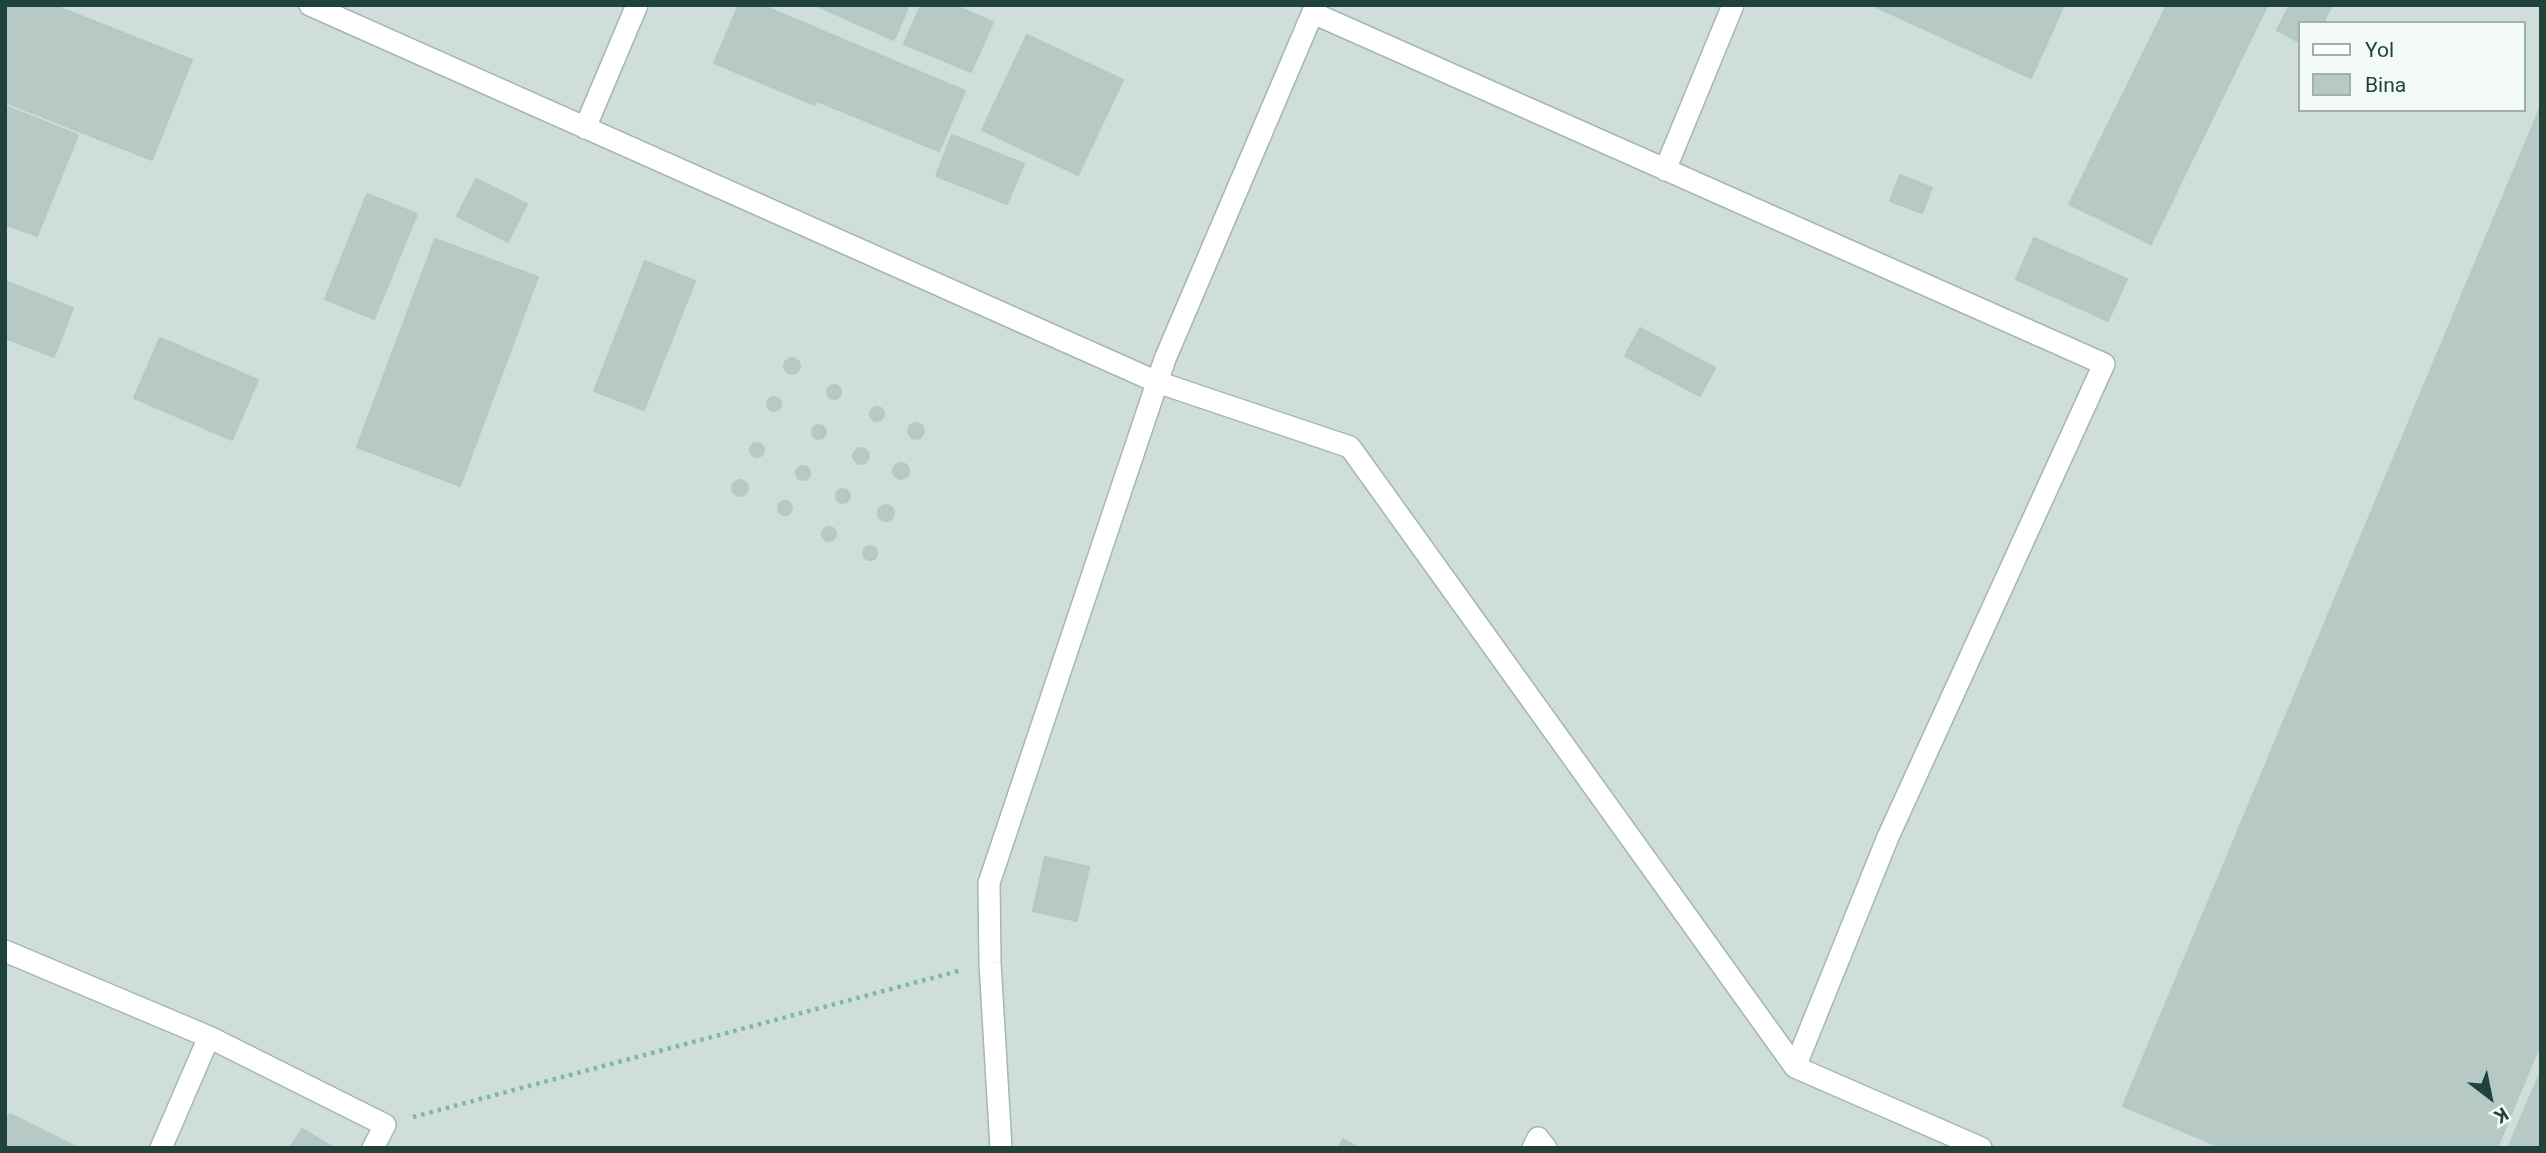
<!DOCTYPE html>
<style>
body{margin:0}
#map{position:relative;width:2546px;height:1153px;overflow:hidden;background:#e3eeeb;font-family:Roboto,sans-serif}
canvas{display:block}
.frame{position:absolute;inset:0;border:7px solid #20423d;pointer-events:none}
.legend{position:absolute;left:2298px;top:21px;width:228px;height:91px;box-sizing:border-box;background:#f4faf8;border:2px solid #9fb0ad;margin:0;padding:9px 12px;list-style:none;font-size:21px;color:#20423d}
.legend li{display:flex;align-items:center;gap:14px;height:35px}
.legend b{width:35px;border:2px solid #9fb0ad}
.north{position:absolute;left:2455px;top:1062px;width:70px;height:70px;-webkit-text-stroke:5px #f4faf8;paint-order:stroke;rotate:148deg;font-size:19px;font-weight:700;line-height:28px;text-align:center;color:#20423d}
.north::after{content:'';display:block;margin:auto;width:24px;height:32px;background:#20423d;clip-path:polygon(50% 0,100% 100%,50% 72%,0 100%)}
</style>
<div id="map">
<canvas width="2546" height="1153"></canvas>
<div class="frame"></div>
<ul class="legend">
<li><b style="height:9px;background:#fff"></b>Yol</li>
<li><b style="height:19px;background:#b7c9c4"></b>Bina</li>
</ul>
<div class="north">K</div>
</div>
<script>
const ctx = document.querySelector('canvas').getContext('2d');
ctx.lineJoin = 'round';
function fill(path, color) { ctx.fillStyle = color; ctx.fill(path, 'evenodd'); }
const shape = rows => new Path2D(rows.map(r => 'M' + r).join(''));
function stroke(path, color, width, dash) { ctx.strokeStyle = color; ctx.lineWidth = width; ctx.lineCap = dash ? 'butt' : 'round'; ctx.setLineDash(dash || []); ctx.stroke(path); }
const built = shape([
 [5,5,2541,5,2541,1148,5,1148],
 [2299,23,2523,23,2523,110,2299,110]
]);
const building = shape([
 [8,5,53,5,192,60,152,160,5,102,5,13,8,5],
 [739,5,761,5,965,91,939,151,817,101,815,105,714,63,739,5],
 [815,5,909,5,894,40,815,5],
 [921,5,953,5,993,22,971,72,904,44,921,5],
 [1872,5,2064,5,2031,78,1872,5],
 [2167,5,2261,5,2266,8,2151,244,2069,204,2167,5],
 [2290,5,2327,5,2331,7,2323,23,2299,23,2299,42,2277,30,2290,5],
 [1027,35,1123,80,1078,175,982,130,1027,35],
 [5,106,78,135,37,236,5,224,5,106],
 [2541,106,2541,1042,2497,1148,2223,1148,2123,1106,2541,106],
 [952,135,1024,164,1007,204,936,176,952,135],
 [1900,175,1932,188,1922,213,1890,201,1900,175],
 [476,179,527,204,508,242,457,216,476,179],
 [367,194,417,214,374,319,325,299,367,194],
 [2034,238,2127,279,2108,321,2016,279,2034,238],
 [435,239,538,277,460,486,357,447,435,239],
 [645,261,695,281,644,410,594,391,645,261],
 [5,281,73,308,54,357,5,338,5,281],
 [1640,328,1715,368,1700,396,1625,356,1640,328],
 [160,338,258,380,232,440,134,398,160,338],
 '784 366a8 8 0 1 1 16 0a8 8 0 1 1-16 0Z',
 '827 392a7 7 0 1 1 14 0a7 7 0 1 1-14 0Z',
 '767 404a7 7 0 1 1 14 0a7 7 0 1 1-14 0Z',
 '870 414a7 7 0 1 1 14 0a7 7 0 1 1-14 0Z',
 '908 431a8 8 0 1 1 16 0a8 8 0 1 1-16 0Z',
 '812 432a7 7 0 1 1 14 0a7 7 0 1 1-14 0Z',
 '750 450a7 7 0 1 1 14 0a7 7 0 1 1-14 0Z',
 '853 456a8 8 0 1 1 16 0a8 8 0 1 1-16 0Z',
 '893 471a8 8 0 1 1 16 0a8 8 0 1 1-16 0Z',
 '796 473a7 7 0 1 1 14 0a7 7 0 1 1-14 0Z',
 '732 488a8 8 0 1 1 16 0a8 8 0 1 1-16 0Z',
 '836 496a7 7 0 1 1 14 0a7 7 0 1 1-14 0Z',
 '778 508a7 7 0 1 1 14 0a7 7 0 1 1-14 0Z',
 '878 513a8 8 0 1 1 16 0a8 8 0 1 1-16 0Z',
 '822 534a7 7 0 1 1 14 0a7 7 0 1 1-14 0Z',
 '863 553a7 7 0 1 1 14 0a7 7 0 1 1-14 0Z',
 [1045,857,1089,867,1077,921,1033,911,1045,857],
 [2541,1071,2541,1148,2508,1148,2541,1071],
 [10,1114,78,1148,5,1148,5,1124,10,1114],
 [302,1129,333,1147,290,1148,302,1129],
 [1343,1139,1359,1148,1339,1148,1343,1139]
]);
const path = shape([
 [413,1117,962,970]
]);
const minor = shape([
 [310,5,1157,382,1350,447,1795,1067,1981,1148],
 [1313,13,2104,364,1888,837,1795,1067],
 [585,128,637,5],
 [1665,170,1733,5],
 [5,951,209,1037,161,1148],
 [209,1037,385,1125,373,1148],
 [1001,1148,990,963,989,883,1165,359,1316,5],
 [1533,1148,1538,1138,1546,1148]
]);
fill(built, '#d0deda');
fill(building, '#b7c9c4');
stroke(building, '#b4c9c3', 2);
stroke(minor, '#a5b7b3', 24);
stroke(path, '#7fb5ac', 4.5, [3.5, 5]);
stroke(minor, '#fff', 21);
</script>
